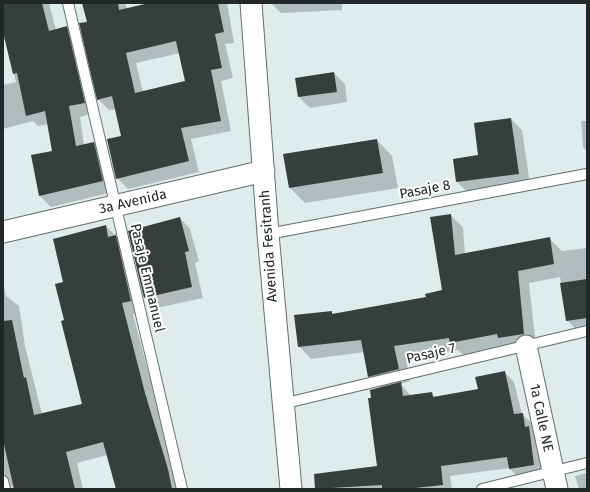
<!DOCTYPE html>
<style>
body{margin:0}
#map{position:relative;width:590px;height:492px;overflow:hidden;background:#deecec;font-family:"Fira Sans",sans-serif}
canvas{display:block}
.frame{position:absolute;inset:0;border:4px solid #222727;pointer-events:none}
</style>
<div id="map">
<canvas width="590" height="492"></canvas>
<div class="frame"></div>
</div>
<script>
const ctx = document.querySelector('canvas').getContext('2d');
ctx.lineJoin = 'round';
function fill(path, color) { ctx.fillStyle = color; ctx.fill(path, 'evenodd'); }
const shape = rows => new Path2D(rows.map(r => 'M' + r).join(''));
function stroke(path, color, width, dash) { ctx.strokeStyle = color; ctx.lineWidth = width; ctx.lineCap = dash ? 'butt' : 'round'; ctx.setLineDash(dash || []); ctx.stroke(path); }
function drawText(font, color, halo, rows, align = 'center') {
  ctx.font = font + ' "Fira Sans",sans-serif'; ctx.lineWidth = 4; ctx.setLineDash([]); ctx.textBaseline = 'middle'; ctx.strokeStyle = halo; ctx.fillStyle = color; for (const [text, x, y, turn = 0] of rows) {
    ctx.save(); ctx.translate(x, y); ctx.rotate((+turn || 0) * Math.PI / 180); ctx.textAlign = isNaN(turn) ? turn : align; if (halo) ctx.strokeText(text, 0, 0); ctx.fillText(text, 0, 0); ctx.restore();
  }
}
const shadow = shape([
 [3,3,49,3,56,30,66,27,77,38,95,113,80,117,84,145,94,143,104,154,113,192,51,207,40,196,32,156,53,152,48,124,38,126,33,121,3,129,3,85,16,82,6,42,3,38],
 [83,3,125,3,127,9,153,3,227,3,234,43,225,44,233,78,221,81,231,131,191,139,199,172,128,189,117,178,123,137,116,109,109,110,98,99,88,22],
 [180,53,186,82,143,92,136,63],
 [271,3,342,3,342,10,281,13],
 [334,73,345,84,347,102,310,108,299,97],
 [511,119,522,130,530,184,468,193,457,182],
 [581,121,587,121,587,151,583,147],
 [377,140,392,156,398,188,305,203,290,188],
 [450,215,463,227,465,254,549,238,562,251,587,248,587,330,578,331,567,320,560,277,529,283,536,346,507,346,463,355,458,350,406,358,410,381,401,384,411,396,431,393,436,398,479,390,504,372,514,382,522,414,533,424,534,432,539,437,543,475,519,478,509,468,450,476,452,489,316,489,315,475,378,467,372,399,380,388,369,376,365,352,311,359,299,346,331,312,333,314,427,298,443,291],
 [180,218,190,229,199,261,195,263,203,298,156,308,145,297],
 [106,226,127,247,142,312,133,314,179,489,116,489,107,455,77,463,83,489,12,489,13,486,3,489,3,283,6,296,19,306,25,346,42,414,84,405,65,321,64,283],
 [587,473,587,489,579,489,575,476]
]);
const building = shape([
 [3,3,42,3,49,31,67,26,85,103,69,106,76,146,94,142,103,181,39,196,31,155,52,151,45,111,26,116,17,73,13,74,3,32],
 [82,3,118,3,119,10,149,3,218,3,224,32,215,34,222,68,211,70,221,121,181,128,189,161,116,179,107,139,121,136,112,96,97,100,79,23,87,22],
 [176,41,185,81,135,93,126,53],
 [334,72,337,92,298,97,295,78],
 [511,118,519,174,456,182,453,159,478,155,474,123],
 [377,139,383,173,289,188,283,154],
 [451,214,455,255,550,237,554,264,518,271,524,334,498,338,497,334,450,343,449,338,394,346,399,369,368,377,361,340,298,347,294,315,332,311,332,314,426,297,425,294,442,290,430,217],
 [180,217,189,251,185,252,192,287,144,298,128,231],
 [106,225,108,237,116,235,131,301,122,303,145,393,168,469,172,489,116,489,103,442,66,452,75,489,14,489,3,440,3,321,12,320,24,378,26,377,34,415,82,404,61,321,64,320,55,284,63,282,53,239],
 [587,279,587,318,566,321,560,283],
 [505,371,514,414,523,413,525,427,529,426,534,465,509,469,507,457,441,466,443,485,406,489,382,489,382,485,315,489,314,474,377,466,368,398,371,398,370,390,401,382,403,396,432,392,433,397,478,389,475,377]
]);
const service = shape([
 [68,3,182,489],
 [268,234,587,174],
 [282,404,587,331],
 [3,481,5,489],
 [482,489,587,463]
]);
const minor = shape([
 [251,3,268,234,291,489],
 [3,232,264,171],
 [526,346,557,489]
]);
const streetNames = [
 ["Pasaje 8",425,190,-11],
 ["3a Avenida",133,202,-13],
 ["Avenida Fesitranh",269,246,-94],
 ["Pasaje Emmanuel",147,278,77],
 ["Pasaje 7",431,354,-13],
 ["1a Calle NE",541,418,78]
];
fill(shadow, '#0003');
fill(building, '#35403c');
stroke(service, '#626f6e', 12);
stroke(minor, '#626f6e', 23);
stroke(service, '#fff', 10);
stroke(minor, '#fff', 21);
drawText('14px', '#222727', '#fff', streetNames);
</script>
